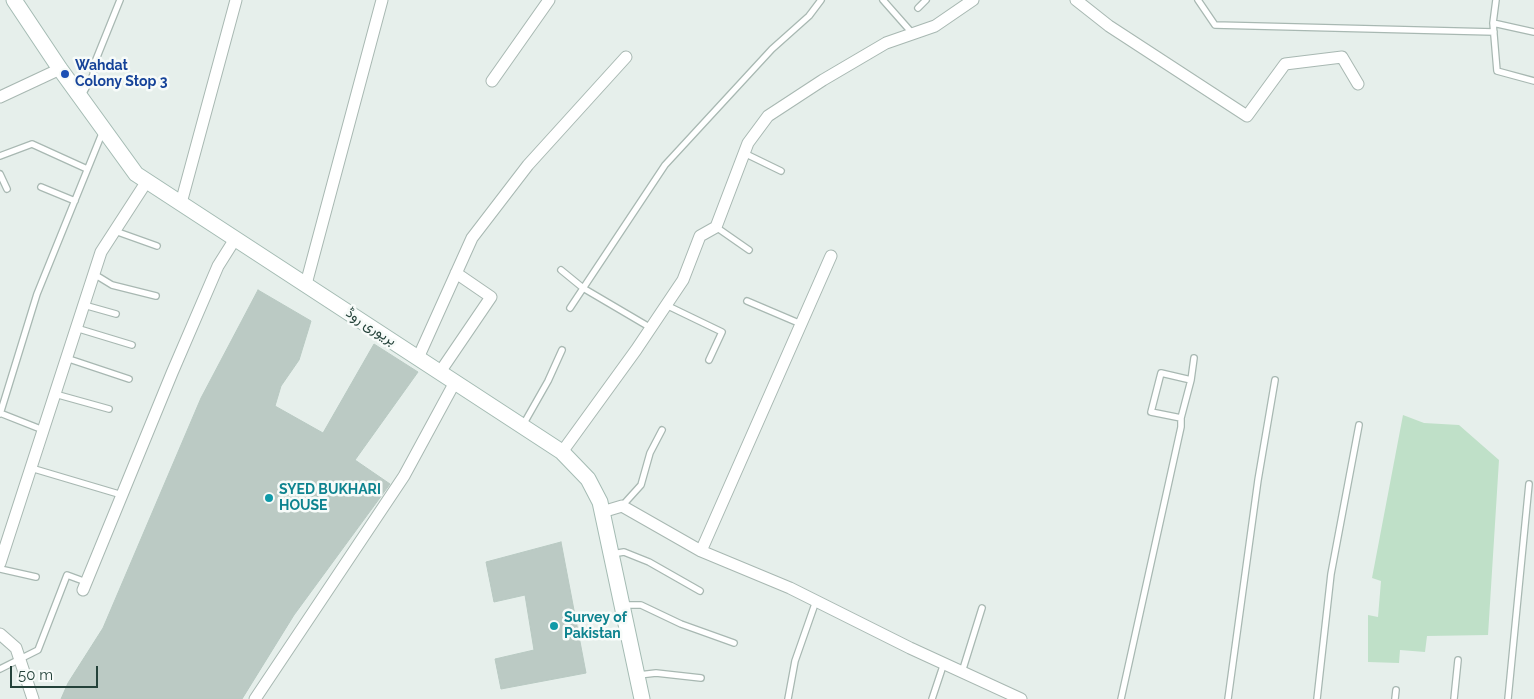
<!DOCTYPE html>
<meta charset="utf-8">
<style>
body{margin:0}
#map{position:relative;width:1534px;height:699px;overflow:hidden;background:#e6efeb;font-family:Raleway,sans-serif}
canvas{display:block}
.scale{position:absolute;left:10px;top:666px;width:88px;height:22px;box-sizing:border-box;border:2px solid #24423a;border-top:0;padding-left:6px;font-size:15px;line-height:18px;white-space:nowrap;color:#24423a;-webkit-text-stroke:4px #f7fbf9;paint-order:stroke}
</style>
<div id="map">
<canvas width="1534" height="699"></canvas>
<div class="scale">50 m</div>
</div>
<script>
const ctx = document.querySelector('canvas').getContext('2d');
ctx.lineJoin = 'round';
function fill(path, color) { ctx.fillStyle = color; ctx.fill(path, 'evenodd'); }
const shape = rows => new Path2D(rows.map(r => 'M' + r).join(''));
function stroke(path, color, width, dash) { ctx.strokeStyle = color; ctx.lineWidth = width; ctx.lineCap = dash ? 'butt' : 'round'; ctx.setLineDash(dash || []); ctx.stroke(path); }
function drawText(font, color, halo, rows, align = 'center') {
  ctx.font = font + ' Raleway,Vazirmatn,sans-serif'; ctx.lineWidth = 5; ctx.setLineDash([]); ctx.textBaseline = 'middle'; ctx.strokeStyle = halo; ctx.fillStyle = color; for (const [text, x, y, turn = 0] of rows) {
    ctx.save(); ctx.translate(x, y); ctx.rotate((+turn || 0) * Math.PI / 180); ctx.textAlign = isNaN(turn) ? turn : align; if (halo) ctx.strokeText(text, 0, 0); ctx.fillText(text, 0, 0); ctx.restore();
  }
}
const green = shape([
 [1403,415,1424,423,1459,425,1499,460,1488,635,1427,636,1425,652,1400,650,1399,663,1368,662,1368,615,1378,617,1381,581,1372,578]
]);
const building = shape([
 [258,290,311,321,299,360,281,386,275,406,323,433,374,344,418,372,355,460,390,484,294,615,242,699,61,699,68,683,103,628,201,398,258,290],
 [561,542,586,673,501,689,495,659,534,650,525,595,494,602,486,562,561,542]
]);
const lane = shape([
 [883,0,913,34],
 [1198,0,1215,25,1494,32],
 [1496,0,1493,23,1497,71,1534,81],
 [918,8,926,0],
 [1493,23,1534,32],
 [82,95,93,75,95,62,120,0],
 [744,153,781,171],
 [0,156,32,144,87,169],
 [0,174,7,189],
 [41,187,75,201],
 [716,227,749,250],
 [115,231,157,246],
 [561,270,583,288,651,328],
 [94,274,112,285,156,296],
 [747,301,801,324],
 [84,305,116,314],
 [666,305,722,332,709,360],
 [570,308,665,165,772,49,809,16,821,0],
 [76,328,132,345],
 [66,358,129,379],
 [1191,380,1194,358],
 [55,394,109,409],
 [0,413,43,430],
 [0,414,37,294,103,131],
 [523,425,548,381,562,350],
 [31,468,122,495],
 [622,506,641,485,650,453,662,430],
 [612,554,624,552,649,562,700,591],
 [0,569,36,577],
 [624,605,641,605,681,624,734,643],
 [0,669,38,650,67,575,86,582],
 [962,672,982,608],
 [639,675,656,673,701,678],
 [788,699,795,661,816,601],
 [932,699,944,663],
 [1121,699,1181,427,1181,418,1191,380,1161,373,1151,412,1181,418],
 [1228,699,1258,480,1275,380],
 [1317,699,1331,574,1359,425],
 [1395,699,1396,690],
 [1454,699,1458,660],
 [1508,699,1529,484]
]);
const street = shape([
 [1076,0,1109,26,1247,116,1285,64,1342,57,1358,84],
 [492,81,549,0],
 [0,97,60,69],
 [181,203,236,0],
 [306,284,382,0],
 [418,358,472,238,528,165,626,57],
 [440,372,491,297,456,273],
 [562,452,636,350,683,280,700,236,716,227,748,143,768,116,823,80,886,43,935,26,973,0],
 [602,512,622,506,701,551,790,588,910,648,1021,699],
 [701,551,831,256],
 [0,563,101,252,147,181],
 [83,590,172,373,218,266,235,239],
 [0,634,16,648,33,699],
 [255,699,404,476,455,382]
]);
const secondary = shape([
 [14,0,60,69,136,174,562,452,588,479,600,502,642,699]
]);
const markers = [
 [65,74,5,"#1a4fb4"],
 [269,498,5,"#0f9aa8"],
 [554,626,5,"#0f9aa8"]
];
const transitNames = [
 ["Wahdat",75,66],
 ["Colony Stop 3",75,82]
];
const streetNames = [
 ["بریوری روڈ",371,327,33]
];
const cultureNames = [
 ["SYED BUKHARI",279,490],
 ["HOUSE",279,506],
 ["Survey of",564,618],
 ["Pakistan",564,634]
];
fill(green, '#bfe0c8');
fill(building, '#bbcac4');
stroke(building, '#b8c9c2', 1);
stroke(lane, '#a8b8b2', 8);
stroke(street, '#a8b8b2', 13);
stroke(secondary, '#a4bbb3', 17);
stroke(lane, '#fff', 5.5);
stroke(street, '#fff', 11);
stroke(secondary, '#fff', 15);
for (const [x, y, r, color] of markers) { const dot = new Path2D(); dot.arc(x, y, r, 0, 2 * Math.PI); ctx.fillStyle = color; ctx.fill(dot); stroke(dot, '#f7fbf9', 2); }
drawText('bold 14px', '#164399', '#f7fbf9', transitNames, 'left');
drawText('14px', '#24423a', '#f7fbf9', streetNames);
drawText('bold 14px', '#0d838f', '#f7fbf9', cultureNames, 'left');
</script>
